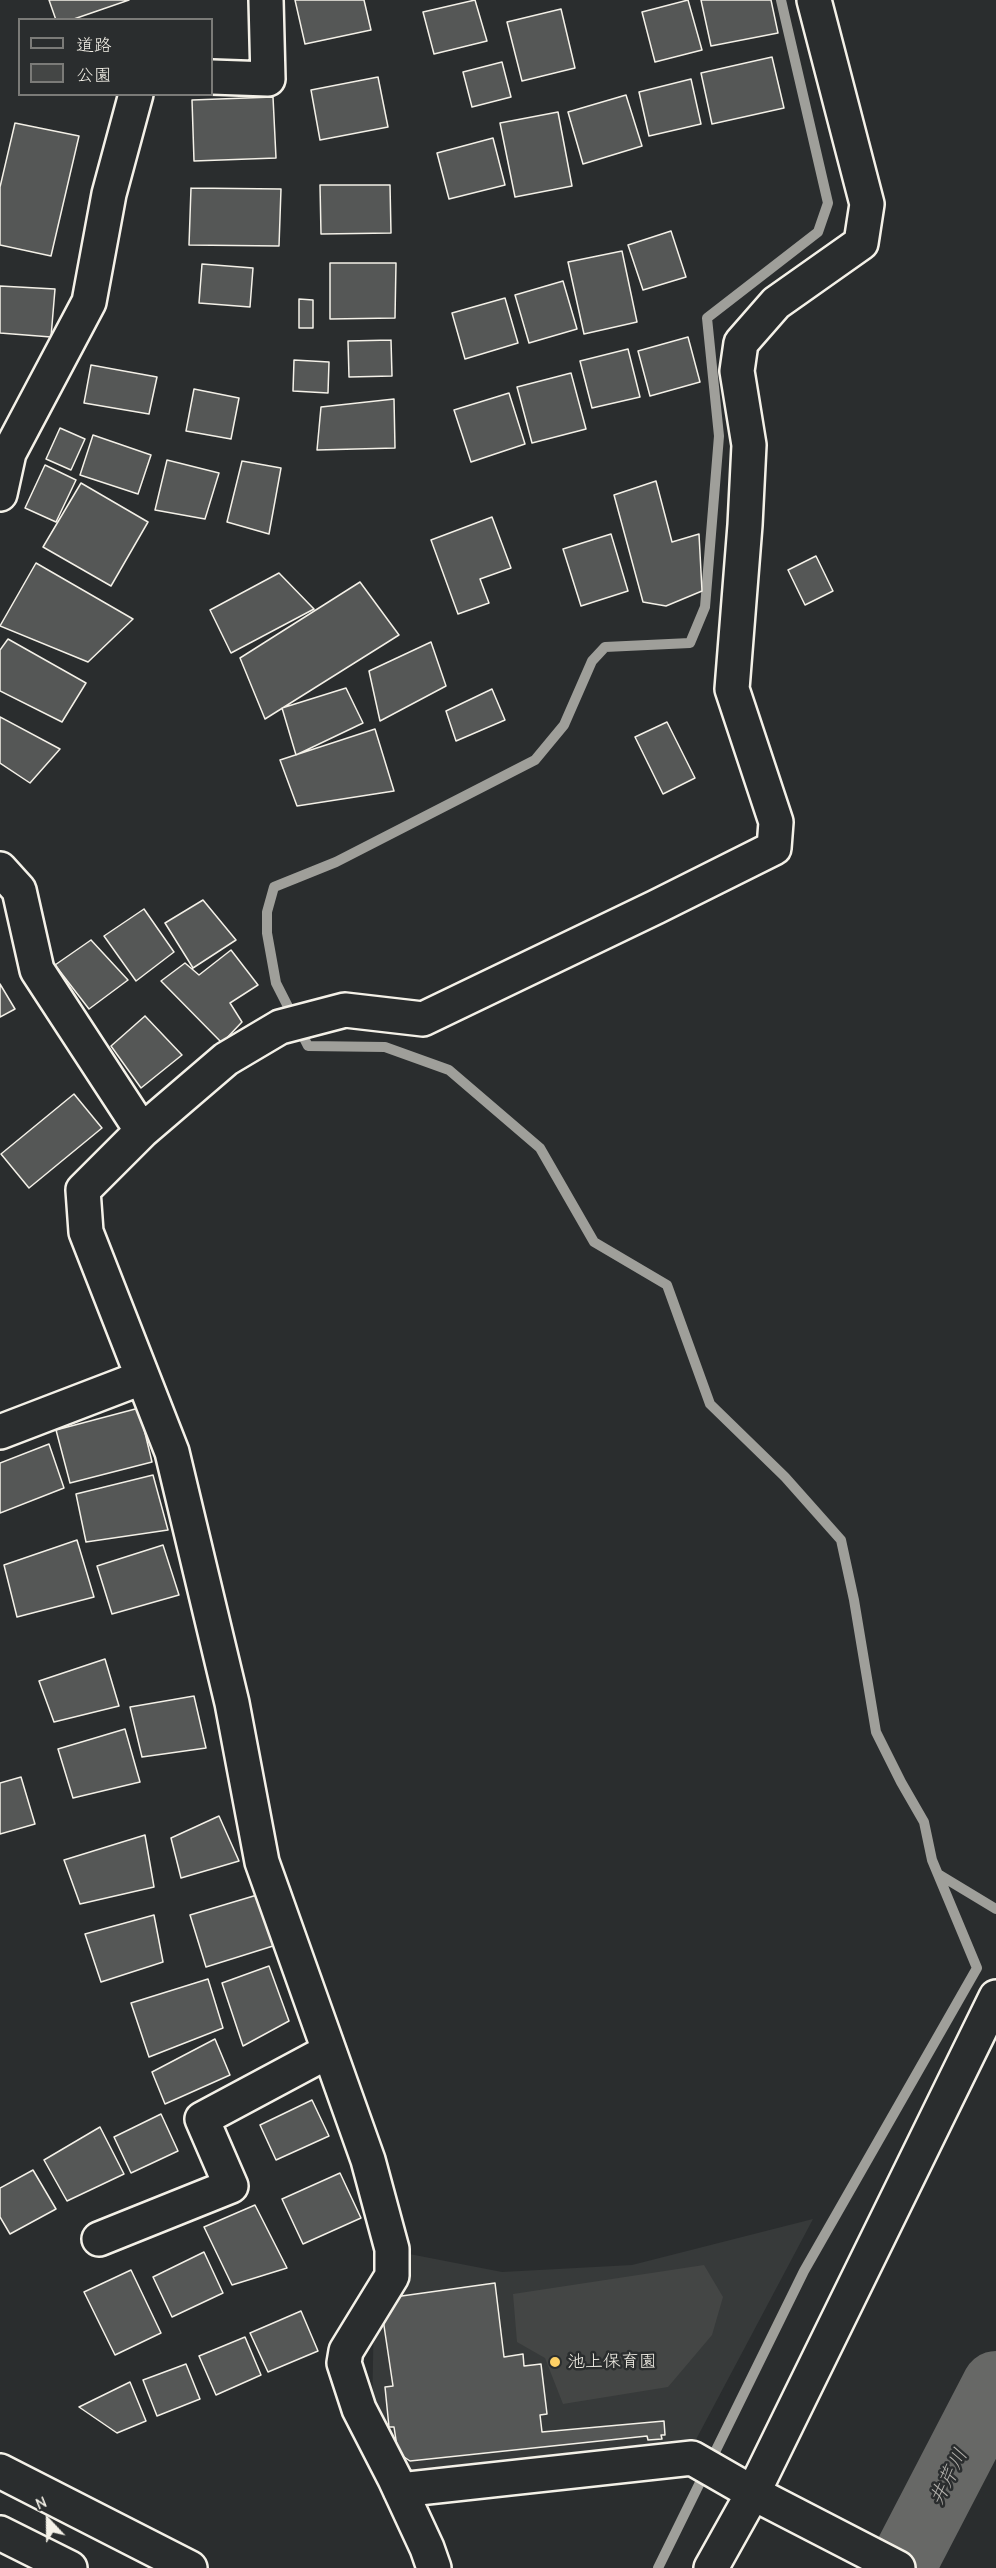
<!DOCTYPE html>
<meta charset="utf-8">
<style>
body{margin:0}
#map{position:relative;width:996px;height:2568px;overflow:hidden;background:#2a2d2e;font-family:"Comic Neue","Klee One",sans-serif}
canvas{display:block}
.legend{position:absolute;left:18px;top:18px;width:195px;height:78px;box-sizing:border-box;background:#2a2d2e;border:2px solid #7b7b78;margin:0;padding:8px 10px;list-style:none;font-size:18px;color:#f4f1e8}
.legend li{display:flex;align-items:center;gap:12px;height:30px}
.legend b{width:30px;border:2px solid #7b7b78}
.north{position:absolute;left:18px;top:2490px;width:60px;height:60px;-webkit-text-stroke:4px #2a2d2e;paint-order:stroke;rotate:338deg;font-size:16px;font-weight:700;line-height:24px;text-align:center;color:#f4f1e8}
.north::after{content:'';display:block;margin:auto;width:21px;height:27px;background:#f4f1e8;clip-path:polygon(50% 0,100% 100%,50% 72%,0 100%)}
</style>
<div id="map">
<canvas width="996" height="2568"></canvas>
<ul class="legend">
<li><b style="height:8px;background:#2a2d2e"></b>道路</li>
<li><b style="height:16px;background:#444645"></b>公園</li>
</ul>
<div class="north">N</div>
</div>
<script>
const ctx = document.querySelector('canvas').getContext('2d');
ctx.lineJoin = 'round';
function fill(path, color) { ctx.fillStyle = color; ctx.fill(path, 'evenodd'); }
const shape = rows => new Path2D(rows.map(r => 'M' + r).join(''));
function stroke(path, color, width, dash) { ctx.strokeStyle = color; ctx.lineWidth = width; ctx.lineCap = dash ? 'butt' : 'round'; ctx.setLineDash(dash || []); ctx.stroke(path); }
function drawText(font, color, halo, rows, align = 'center') {
  ctx.font = font + ' "Comic Neue","Klee One",sans-serif'; ctx.lineWidth = 5; ctx.setLineDash([]); ctx.textBaseline = 'middle'; ctx.strokeStyle = halo; ctx.fillStyle = color; for (const [text, x, y, turn = 0] of rows) {
    ctx.save(); ctx.translate(x, y); ctx.rotate((+turn || 0) * Math.PI / 180); ctx.textAlign = isNaN(turn) ? turn : align; if (halo) ctx.strokeText(text, 0, 0); ctx.fillText(text, 0, 0); ctx.restore();
  }
}
const built = shape([
 [813,2219,692,2447,678,2441,412,2470,387,2456,372,2415,374,2308,399,2252,502,2272,632,2265]
]);
const green = shape([
 [704,2265,723,2297,712,2335,668,2387,563,2404,545,2358,517,2342,513,2294]
]);
const stream = shape([
 [938,1874,996,1909],
 [658,2568,804,2271,977,1968,932,1860,924,1822,901,1782,876,1732,854,1600,841,1540,785,1477,710,1404,667,1285,594,1242,540,1148,449,1070,385,1047,308,1046,276,983,267,933,267,912,274,887,336,862,535,760,564,725,592,661,605,647,690,643,705,607,719,436,707,318,818,232,828,203,781,0]
]);
const river = shape([
 [901,2568,996,2385]
]);
const building = shape([
 [49,0,129,0,71,20,56,20,49,0],
 [295,0,364,0,371,30,305,44,295,0],
 [475,0,487,41,434,54,423,12,475,0],
 [688,0,702,50,655,62,642,12,688,0],
 [701,0,771,0,778,33,711,46,701,0],
 [561,9,575,68,522,81,507,22,561,9],
 [772,57,784,108,712,124,701,73,772,57],
 [502,62,511,97,472,107,463,72,502,62],
 [378,77,388,127,320,140,311,90,378,77],
 [691,79,701,124,649,136,639,92,691,79],
 [626,95,642,146,583,164,568,112,626,95],
 [273,97,276,158,194,161,192,100,273,97],
 [558,112,572,186,515,197,500,123,558,112],
 [15,123,79,136,51,256,0,245,0,187,15,123],
 [493,138,505,185,449,199,437,153,493,138],
 [320,185,390,185,391,233,321,234,320,185],
 [191,188,281,189,279,246,189,245,191,188],
 [671,231,686,277,643,290,628,245,671,231],
 [622,251,637,322,584,334,568,262,622,251],
 [330,263,396,263,395,318,330,319,330,263],
 [202,264,253,268,250,307,199,303,202,264],
 [563,281,577,329,529,343,515,295,563,281],
 [0,286,55,289,51,337,0,333,0,286],
 [505,298,518,343,465,359,452,313,505,298],
 [299,299,313,300,313,328,299,328,299,299],
 [688,337,700,382,650,396,638,351,688,337],
 [391,340,392,376,349,377,348,341,391,340],
 [628,349,640,397,592,408,580,361,628,349],
 [294,360,329,362,328,393,293,391,294,360],
 [91,365,157,377,149,414,84,403,91,365],
 [571,373,586,429,532,443,517,387,571,373],
 [194,389,239,398,231,439,186,431,194,389],
 [509,393,525,444,471,462,454,410,509,393],
 [394,399,395,448,317,450,321,407,394,399],
 [60,428,85,439,71,470,46,459,60,428],
 [93,435,151,455,138,494,80,475,93,435],
 [167,460,219,473,205,519,155,510,167,460],
 [242,461,281,468,269,534,227,522,242,461],
 [45,465,76,480,56,522,25,508,45,465],
 [656,481,672,542,699,534,702,591,666,606,643,602,614,495,656,481],
 [81,483,148,522,111,586,43,547,81,483],
 [492,517,511,568,480,579,489,603,458,614,431,540,492,517],
 [611,534,628,591,581,606,563,549,611,534],
 [816,556,833,591,805,605,788,570,816,556],
 [36,563,133,619,88,662,0,626,36,563],
 [279,573,314,609,231,653,210,610,279,573],
 [360,582,399,635,265,719,240,658,360,582],
 [8,639,86,683,62,722,0,691,0,650,8,639],
 [431,642,446,686,380,721,369,671,431,642],
 [346,688,363,723,296,755,282,708,346,688],
 [492,689,505,720,456,741,446,711,492,689],
 [0,717,60,749,30,783,0,763,0,717],
 [667,722,695,778,663,794,635,737,667,722],
 [375,729,394,791,297,806,280,760,375,729],
 [203,900,236,940,193,968,165,923,203,900],
 [144,909,174,952,136,981,104,936,144,909],
 [91,940,128,980,89,1009,55,965,91,940],
 [231,950,258,985,230,1003,242,1022,222,1043,161,981,185,963,199,975,231,950],
 [0,984,15,1009,0,1017,0,984],
 [145,1016,182,1055,141,1088,111,1046,145,1016],
 [74,1094,102,1128,29,1188,1,1154,74,1094],
 [139,1408,152,1462,70,1483,56,1430,139,1408],
 [49,1444,64,1488,0,1513,0,1463,49,1444],
 [153,1475,168,1530,86,1542,76,1494,153,1475],
 [77,1540,94,1597,17,1617,4,1565,77,1540],
 [163,1545,179,1595,112,1614,97,1566,163,1545],
 [105,1659,119,1706,54,1722,39,1681,105,1659],
 [194,1696,206,1748,142,1757,130,1707,194,1696],
 [125,1729,140,1782,73,1798,58,1749,125,1729],
 [21,1777,35,1824,0,1834,0,1783,21,1777],
 [219,1816,239,1861,181,1878,171,1838,219,1816],
 [145,1835,154,1887,80,1904,64,1860,145,1835],
 [257,1895,273,1946,206,1967,190,1915,257,1895],
 [154,1915,163,1962,101,1982,85,1934,154,1915],
 [269,1966,289,2021,243,2046,222,1983,269,1966],
 [208,1979,223,2028,149,2057,131,2003,208,1979],
 [215,2039,230,2075,165,2104,152,2072,215,2039],
 [312,2100,329,2136,276,2160,260,2125,312,2100],
 [161,2114,178,2151,131,2173,114,2137,161,2114],
 [100,2127,124,2174,67,2201,44,2160,100,2127],
 [33,2170,56,2209,10,2234,0,2217,0,2188,33,2170],
 [340,2173,361,2218,303,2244,282,2199,340,2173],
 [255,2205,287,2268,232,2285,204,2227,255,2205],
 [204,2252,223,2293,172,2317,153,2277,204,2252],
 [131,2270,161,2333,115,2355,84,2292,131,2270],
 [495,2283,504,2357,523,2354,524,2366,541,2364,547,2414,540,2415,542,2432,664,2421,665,2435,661,2435,662,2439,648,2440,647,2436,410,2461,398,2453,394,2427,389,2427,385,2387,393,2386,380,2299,495,2283],
 [301,2311,318,2351,268,2372,250,2333,301,2311],
 [245,2337,261,2375,216,2395,199,2356,245,2337],
 [186,2364,200,2399,157,2416,143,2380,186,2364],
 [130,2382,146,2421,117,2433,79,2407,130,2382]
]);
const minor = shape([
 [212,77,268,79,266,0],
 [0,494,9,453,89,302,109,194,136,94],
 [0,869,19,890,37,970,142,1131],
 [0,1432,141,1378],
 [99,2239,231,2186,202,2119,329,2051],
 [400,2490,692,2458,753,2493,898,2568],
 [434,2568,427,2548,395,2479,359,2409,344,2363,346,2351,392,2276,392,2249,368,2160,262,1862,232,1703,172,1452,86,1232,83,1190,142,1131,226,1059,280,1027,345,1010,423,1019,656,907,774,848,776,822,732,689,745,525,749,445,737,371,741,343,776,303,861,243,867,204,814,0],
 [711,2568,753,2493,996,1997]
]);
const motorway = shape([
 [0,2471,190,2568],
 [0,2533,70,2568]
]);
const markers = [
 [555,2362,6,"#ffd166"]
];
const poiNames = [
 ["池上保育園",567,2362]
];
const waterNames = [
 ["井芹川",949,2477,-63]
];
fill(built, '#373a3a');
fill(green, '#444645');
stroke(stream, '#9f9f9a', 10);
stroke(river, '#676866', 68);
fill(building, '#555756');
stroke(building, '#f4f1e8', 1.5);
stroke(minor, '#f4f1e8', 38);
stroke(motorway, '#f4f1e8', 38);
stroke(minor, '#2a2d2e', 33);
stroke(motorway, '#2a2d2e', 33);
for (const [x, y, r, color] of markers) { const dot = new Path2D(); dot.arc(x, y, r, 0, 2 * Math.PI); ctx.fillStyle = color; ctx.fill(dot); stroke(dot, '#2a2d2e', 2); }
drawText('18px', '#f4f1e8', '#2a2d2e', poiNames, 'left');
drawText('italic 20px', '#b5b3ae', '#2a2d2e', waterNames);
</script>
